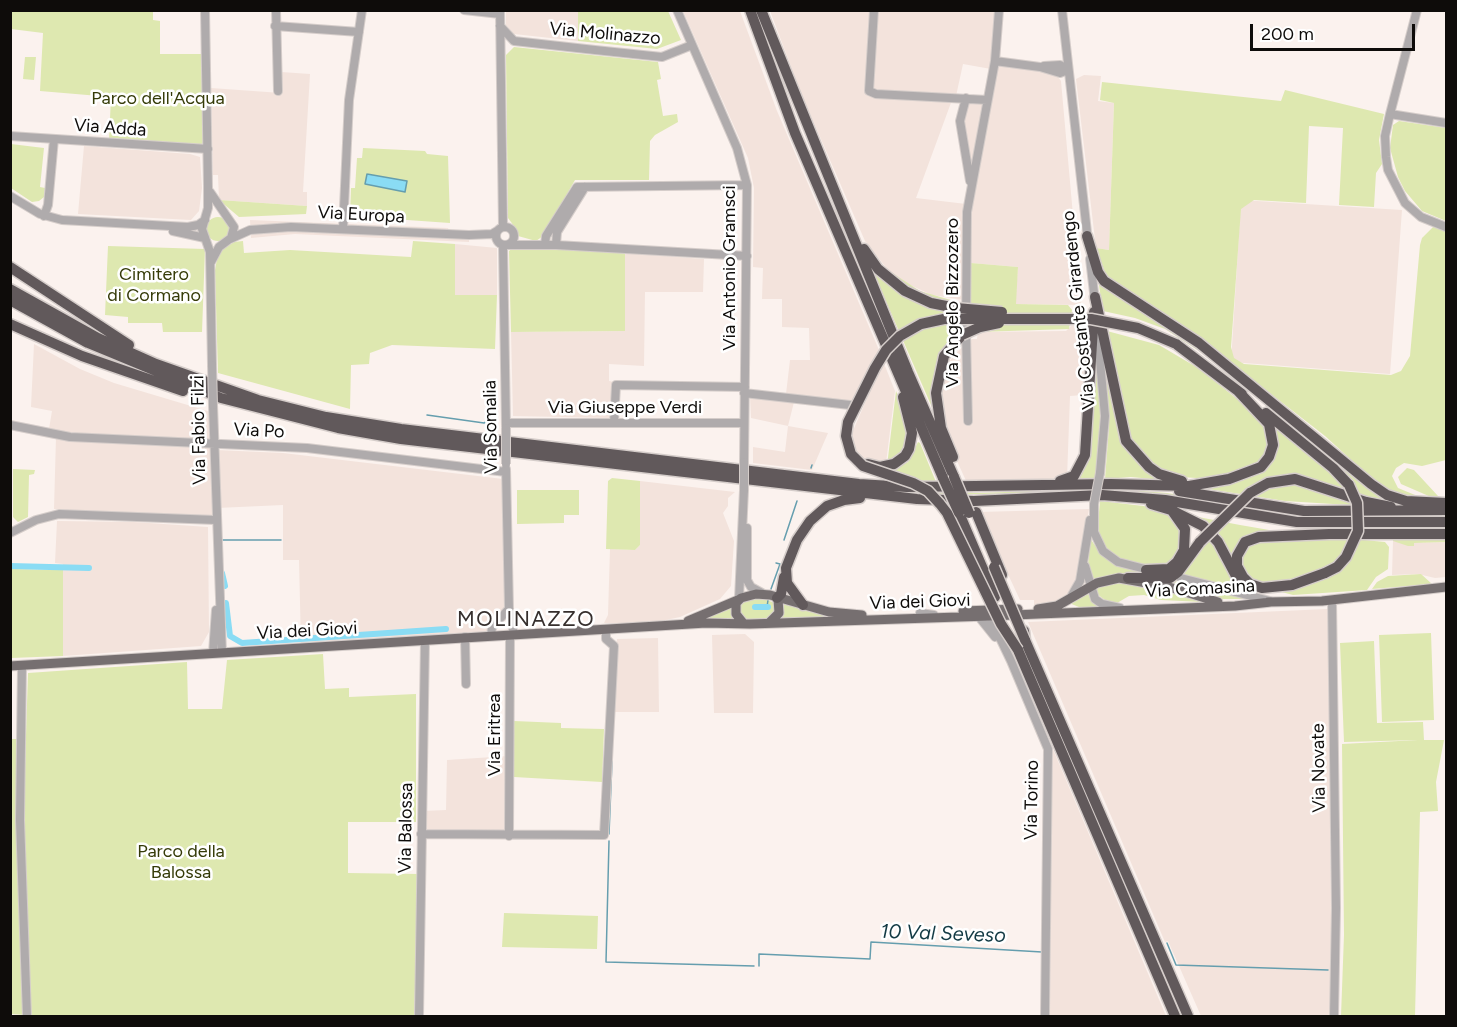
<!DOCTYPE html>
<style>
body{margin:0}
#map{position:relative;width:1457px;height:1027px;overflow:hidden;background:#fbf2ee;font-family:Figtree,sans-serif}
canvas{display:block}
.frame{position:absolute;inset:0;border:12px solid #0e0c0a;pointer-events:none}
.scale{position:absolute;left:1250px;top:24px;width:165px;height:27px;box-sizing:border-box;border:3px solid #0e0c0a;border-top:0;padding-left:8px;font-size:18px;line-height:21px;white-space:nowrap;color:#0e0c0a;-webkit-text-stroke:4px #fff;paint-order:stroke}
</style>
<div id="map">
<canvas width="1457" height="1027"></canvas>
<div class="frame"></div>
<div class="scale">200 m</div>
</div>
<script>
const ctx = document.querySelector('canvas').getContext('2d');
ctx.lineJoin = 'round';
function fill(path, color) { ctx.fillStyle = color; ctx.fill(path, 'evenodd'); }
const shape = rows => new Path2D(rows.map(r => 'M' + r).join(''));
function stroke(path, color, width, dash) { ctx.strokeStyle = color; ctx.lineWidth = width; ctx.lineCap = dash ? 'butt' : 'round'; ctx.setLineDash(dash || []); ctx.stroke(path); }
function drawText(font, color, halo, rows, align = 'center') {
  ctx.font = font + ' Figtree,sans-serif'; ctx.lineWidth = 5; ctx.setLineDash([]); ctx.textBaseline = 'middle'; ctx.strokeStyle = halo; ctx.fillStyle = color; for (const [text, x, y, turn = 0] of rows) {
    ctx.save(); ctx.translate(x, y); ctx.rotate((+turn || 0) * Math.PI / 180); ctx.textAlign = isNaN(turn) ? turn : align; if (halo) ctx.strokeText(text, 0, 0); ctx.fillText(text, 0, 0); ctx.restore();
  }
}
const built = shape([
 [506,11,578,11,578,41,514,34,506,25],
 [683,11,740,11,777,111,879,350,854,402,786,394,790,360,810,360,809,328,782,327,782,299,762,299,763,268,753,267,754,188,748,158],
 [770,11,872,11,869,91,952,100,916,198,966,204,964,300,932,295,901,281,888,270,865,241,801,93],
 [875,11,997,11,991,69,963,64,956,96,877,92,871,89],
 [997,63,1055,73,1061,81,1081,305,1015,304,1018,267,970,263,969,186,958,111,963,100,989,101],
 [281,72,310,74,303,192,307,192,307,206,219,200,218,175,213,175,211,88,281,93],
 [1084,75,1101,76,1098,101,1114,103,1109,250,1096,248,1076,79],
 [84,146,190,154,200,157,202,188,199,211,191,220,78,214],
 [1241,200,1402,210,1390,374,1231,362],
 [250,220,448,228,449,231,469,232,469,242,295,234,251,238],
 [455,244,497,248,497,295,455,296],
 [625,253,704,259,703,292,645,292,644,366,609,364,609,381,614,382,612,418,513,416,511,332,625,331],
 [1071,326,1083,326,1083,395,1070,396,1067,478,967,483,947,439,941,391,947,365,955,354,972,339,977,339,978,332,1066,331],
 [34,344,80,369,114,383,211,412,212,441,72,435,49,429,52,411,31,407],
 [883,361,895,391,886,463,868,462,858,455,853,445,852,433],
 [750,396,794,402,788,426,828,433,812,470,753,463,753,447,785,452,788,426,751,418],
 [56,437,212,446,213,518,54,509],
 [216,450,283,453,503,479,507,608,484,634,301,645,299,560,283,560,283,505,217,508],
 [640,481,735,492,728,498,728,506,723,513,734,541,731,586,720,599,680,617,651,623,604,623,608,615,610,549,635,550,640,545],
 [1089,509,1078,579,1069,596,1048,606,1034,606,1034,600,1020,600,979,512],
 [57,521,134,522,208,527,209,632,201,646,63,656,63,564,55,563],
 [1393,541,1406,543,1446,542,1446,577,1435,578,1418,574,1392,575],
 [1328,609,1332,1016,1201,1016,1168,941,1165,942,1028,622],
 [745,634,754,642,753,713,714,713,712,635],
 [658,638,659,712,612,712,617,639],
 [1052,747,1166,1016,1050,1016],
 [508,756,507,834,423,832,423,811,446,810,447,760]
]);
const green = shape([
 [11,11,153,11,153,20,160,21,160,54,202,54,204,142,199,146,109,140,111,97,40,91,43,33,11,29],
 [578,11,668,11,681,40,657,49,578,41],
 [514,47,658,62,661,79,657,80,663,116,677,114,678,122,655,135,650,141,649,180,575,180,543,236,536,241,518,236,517,230,508,218,506,55],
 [25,57,36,57,34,80,23,79],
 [1102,82,1281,101,1285,90,1384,114,1379,140,1382,164,1376,173,1374,207,1339,205,1343,128,1309,126,1306,203,1254,200,1241,209,1231,347,1234,358,1244,364,1391,375,1401,371,1410,356,1420,245,1422,238,1433,227,1446,231,1446,460,1422,466,1404,463,1396,468,1392,476,1398,488,1420,497,1416,499,1380,486,1325,436,1248,376,1216,351,1123,292,1106,275,1096,248,1109,250,1114,103,1100,100],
 [1399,121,1446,128,1446,221,1422,211,1405,191,1398,177,1390,148,1393,125],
 [11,144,44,148,40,187,45,188,44,197,39,201,32,202,11,188],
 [363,148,425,151,427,154,448,156,450,223,350,216,351,188,355,188,357,158,362,158],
 [219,200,307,206,306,214,239,217],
 '206 229a12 12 0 1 1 24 0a12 12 0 1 1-24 0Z',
 [243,241,244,253,290,250,411,257,413,241,455,244,455,295,497,295,495,349,392,345,370,353,369,364,351,365,350,409,218,373,215,270,217,259,220,251,234,242],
 [108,246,205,249,202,332,163,332,162,323,128,323,128,317,105,315],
 [514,247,625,253,625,331,511,332,509,251],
 [971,263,1018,267,1016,304,1068,305,1072,310,1069,329,978,332,970,306],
 [872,269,915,293,888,270,920,291,961,303,961,333,949,346,934,412],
 [1097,273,1148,312,1216,362,1165,329,1135,318,1103,311],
 [1107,331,1159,345,1198,368,1261,418,1268,427,1269,451,1255,468,1212,479,1181,477,1152,464,1130,438],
 [1096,361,1102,408,1101,440,1095,480,1073,481,1081,473],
 [1105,362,1126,445,1173,481,1131,477,1105,479,1109,427],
 [896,391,911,426,909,449,887,466],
 [1274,426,1338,477,1345,470,1377,494,1391,501,1390,504,1302,478,1279,479,1254,489,1260,492,1281,484,1304,484,1365,506,1285,501,1202,488,1230,483,1265,468,1276,452,1277,442],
 [918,442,920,443,936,482,919,483,889,472,908,462],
 [1407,468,1414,470,1438,496,1446,499,1431,497,1401,484,1398,477],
 [13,469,35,470,34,474,29,475,28,517,18,522,13,517],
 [612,478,640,481,640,545,635,550,606,549,608,481],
 [1104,488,1167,493,1293,514,1446,514,1446,519,1334,521,1041,493,918,495,891,491,980,493],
 [517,490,579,490,579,515,564,515,564,523,517,524],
 [1100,501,1152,507,1173,515,1185,535,1173,562,1158,568,1121,561,1106,550,1097,535],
 [1193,516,1240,525,1275,531,1257,535,1234,561],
 [1332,537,1385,542,1389,547,1388,569,1376,577,1367,590,1293,595,1255,585,1240,566,1243,550,1251,542],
 [1393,537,1443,537,1446,542,1414,543,1414,546,1408,546,1393,541],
 [1090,538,1100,553,1115,564,1158,576,1125,573,1091,581,1088,565],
 [1211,538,1239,583,1253,593,1182,576,1194,557],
 [11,569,63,570,63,656,11,658],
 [1421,574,1432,584,1372,589,1377,582,1388,576],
 [1133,581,1203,602,1161,600,1144,595,1129,596,1117,603,1105,600,1097,594,1097,588,1103,584],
 [1178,581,1249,598,1250,599,1220,599,1170,584],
 [1085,591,1094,600,1112,608,1084,609,1069,603],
 [763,598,774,603,775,611,770,618,750,620,740,616,739,604,745,599],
 [784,603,834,616,834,619,780,620],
 [732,604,734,621,705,618],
 [1431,633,1434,720,1382,722,1379,635],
 [1374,641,1377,723,1423,722,1424,740,1444,740,1436,782,1438,811,1420,812,1415,1016,1341,1016,1344,935,1342,744,1418,740,1344,742,1340,643],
 [323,654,325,689,349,688,349,697,416,694,416,822,348,822,348,873,419,874,414,1016,30,1016,23,828,28,673,187,662,188,709,222,709,227,660],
 [514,721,561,723,561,728,604,729,602,782,514,777],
 [10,739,18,739,25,1015,11,1014],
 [504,913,598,916,597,949,502,947]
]);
const water = shape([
 [367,174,407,181,405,192,365,184,367,174]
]);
const stream = shape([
 [427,415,484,423,491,419],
 [811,468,812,465],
 [222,540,281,540],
 [784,540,797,501],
 [771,589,780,564,776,563],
 [767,607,768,600],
 [609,834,612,761],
 [609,841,606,962,754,966],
 [1167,943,1176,965,1328,970],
 [759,966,759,954,870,959,871,942,1042,952]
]);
const canal = shape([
 [10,566,89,568],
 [222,573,225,586],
 [226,603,230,636,242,643,446,629],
 [755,607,768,607]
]);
const minor = shape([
 [205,10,208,187,208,208,202,229,210,252,212,365],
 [276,10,278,91],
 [464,10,500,14],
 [500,10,503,227],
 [677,10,737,148,747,185,744,462],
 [874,10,869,91,876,94,987,100],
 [1062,10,1088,241],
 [1417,10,1390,114,1385,136,1386,157,1388,170,1405,203,1421,217,1446,227],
 [275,26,359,32],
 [500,26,514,41,595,50,662,57,692,45],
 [995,61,1040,67,1060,73,1068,70],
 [1044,66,1060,65,1068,70],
 [966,98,960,121,970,181],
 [1390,114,1446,123],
 [10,136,208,149],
 [210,192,234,227,231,238,219,247,211,262],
 [10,196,40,214,62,220,188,227,198,225,205,220],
 [44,216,48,205,54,139],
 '496 236a9 9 0 1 1 18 0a9 9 0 1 1-18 0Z',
 [343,229,349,100,362,10],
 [173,231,205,238],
 [230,239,250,230,291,227,469,235,492,234,497,231],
 [545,244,546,236,577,187,747,185],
 [503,245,506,427],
 [507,245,556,245,747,256],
 [556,245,557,232,585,187],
 [1090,259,1095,301],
 [1097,328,1105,416,1100,473],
 [744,393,850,405],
 [213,405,222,653],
 [968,421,966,331,967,212,995,61,999,10],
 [506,423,744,423],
 [614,423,616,385,745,387],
 [10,425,70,437,307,448,506,472],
 [506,469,509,609,514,634],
 [1094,504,1094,532,1103,551,1118,562,1149,570],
 [747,528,747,580,751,587,762,593],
 [10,533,36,520,59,514,216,520],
 [1085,566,1095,599,1102,604,1120,608],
 [1181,578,1270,601],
 [1072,595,1080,581,1090,520],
 [739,599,744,490],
 [1332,600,1336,908,1334,1016],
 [920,613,934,615],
 [985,613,989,615,1011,661,1048,749,1045,1016],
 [979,617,995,637],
 [491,636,492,627,509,609],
 [465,637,466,684],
 [213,653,216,610],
 [22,665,20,820,27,1016],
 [421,834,604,835,614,646,606,639,606,629],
 [509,836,510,635],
 [419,1016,425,640]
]);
const major = shape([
 [1268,602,1322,601,1446,587],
 [1038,609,1057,606,1097,583,1119,578,1169,587,1218,602],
 [963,611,1018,609],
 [688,621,738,600],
 [769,623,779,613,778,599],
 [744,624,736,614,736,603,741,598,756,594,770,595,829,612,862,615],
 [10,666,706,623,750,624,989,616,1235,606,1271,602]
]);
const highway = shape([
 [750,10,795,133,943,478],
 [761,10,908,372,954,477],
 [1087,236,1098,272,1104,281,1199,343,1371,484,1387,495,1406,501,1446,503],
 [864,249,878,269,905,291,931,303,956,308],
 [10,267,129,345],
 [10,289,98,338,156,364,258,400,326,417,401,429,859,484,907,487,1111,484,1189,486,1229,479,1261,467,1269,457,1273,445,1269,424,1238,391],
 [1095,297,1126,441,1149,467,1159,474,1182,481],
 [10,300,88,343,221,398,338,428,401,439,917,499,974,501,1102,495,1165,500,1297,522,1446,522],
 [10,324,82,356,183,391],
 [1176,344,1242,394],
 [1266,413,1333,468,1349,485],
 [953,457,941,428,936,393,944,356,962,335],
 [868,464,880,467,894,464,905,456,909,449,912,433,903,397],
 [1060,481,1074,476,1085,455,1094,312],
 [1179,491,1304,511,1446,510],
 [1250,493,1268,483,1295,479,1366,502,1391,507],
 [1151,504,1171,510,1203,526,1218,542,1236,576],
 [976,512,1002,575],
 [959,513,995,597],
 [1146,570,1169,569,1177,562,1184,550,1185,529,1173,512],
 [1325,573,1292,585,1262,588,1250,584,1243,577,1237,566,1237,556,1245,542,1259,537,1329,534,1446,534],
 [1128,578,1170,578,1178,572,1200,542],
 [777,598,781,594,784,577],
 [803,605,787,583,786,568,797,540,810,521,827,506,844,500,860,498],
 [1024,631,1025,640,1188,1016],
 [1018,650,1175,1016]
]);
const minorBridge = shape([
 [212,365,213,405],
 [506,428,506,464],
 [744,490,744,462],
 [1094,504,1100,473]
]);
const highwayBridge = shape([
 [956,308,1002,312],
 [962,335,980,327,999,323],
 [954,477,969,513],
 [943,478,959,513],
 [1200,542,1250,493],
 [994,567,1025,640],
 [1325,573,1337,567,1346,557,1358,531,1357,503,1349,485],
 [1018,650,1001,624,947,513,940,504,928,491,913,483,863,466,851,454,846,436,848,422,875,368,886,350,900,336,921,324,944,319,1091,319,1138,328,1176,344]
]);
const streetNames = [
 ["Via Molinazzo",605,34,5],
 ["Via Adda",110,128,4],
 ["Via Europa",361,215,3],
 ["Via Antonio Gramsci",730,268,-90],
 ["Via Angelo Bizzozero",953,303,-90],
 ["Via Costante Girardengo",1079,310,-96],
 ["Via Giuseppe Verdi",625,408],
 ["Via Somalia",491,427,-91],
 ["Via Fabio Filzi",199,430,-91],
 ["Via Po",259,431,3],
 ["Via Comasina",1200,589,-3],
 ["Via dei Giovi",920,602,-2],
 ["Via dei Giovi",307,631,-3],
 ["Via Eritrea",495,735,-90],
 ["Via Novate",1319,768,-91],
 ["Via Torino",1032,800,-89],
 ["Via Balossa",406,828,-89]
];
const parkNames = [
 ["Parco dell'Acqua",158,99],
 ["Cimitero",154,275],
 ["di Cormano",154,296],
 ["Parco della",181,852],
 ["Balossa",181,873]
];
const waterNames = [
 ["10 Val Seveso",943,934,2]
];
const quarterNames = [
 ["MOLINAZZO",526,620]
];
fill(built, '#f3e3dc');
fill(green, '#dee8b0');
fill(water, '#8adcf4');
stroke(water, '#659eae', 1.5);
stroke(stream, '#659eae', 1.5);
stroke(canal, '#8adcf4', 6);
stroke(minor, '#d5cdca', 10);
stroke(major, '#d5cdca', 11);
stroke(highway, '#d5cdca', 13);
stroke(minor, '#afabac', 8);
stroke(major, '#766f70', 9);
stroke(highway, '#61595b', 10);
stroke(minorBridge, '#d5cdca', 10, []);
stroke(highwayBridge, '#d5cdca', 13, []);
stroke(minorBridge, '#afabac', 8);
stroke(highwayBridge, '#61595b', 10);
drawText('18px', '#0e0c0a', '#fff', streetNames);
drawText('18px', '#353b08', '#fff', parkNames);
drawText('italic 20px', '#143b45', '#fff', waterNames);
ctx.letterSpacing = '1.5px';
drawText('21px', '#362f2d', '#fff', quarterNames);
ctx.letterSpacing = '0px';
</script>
